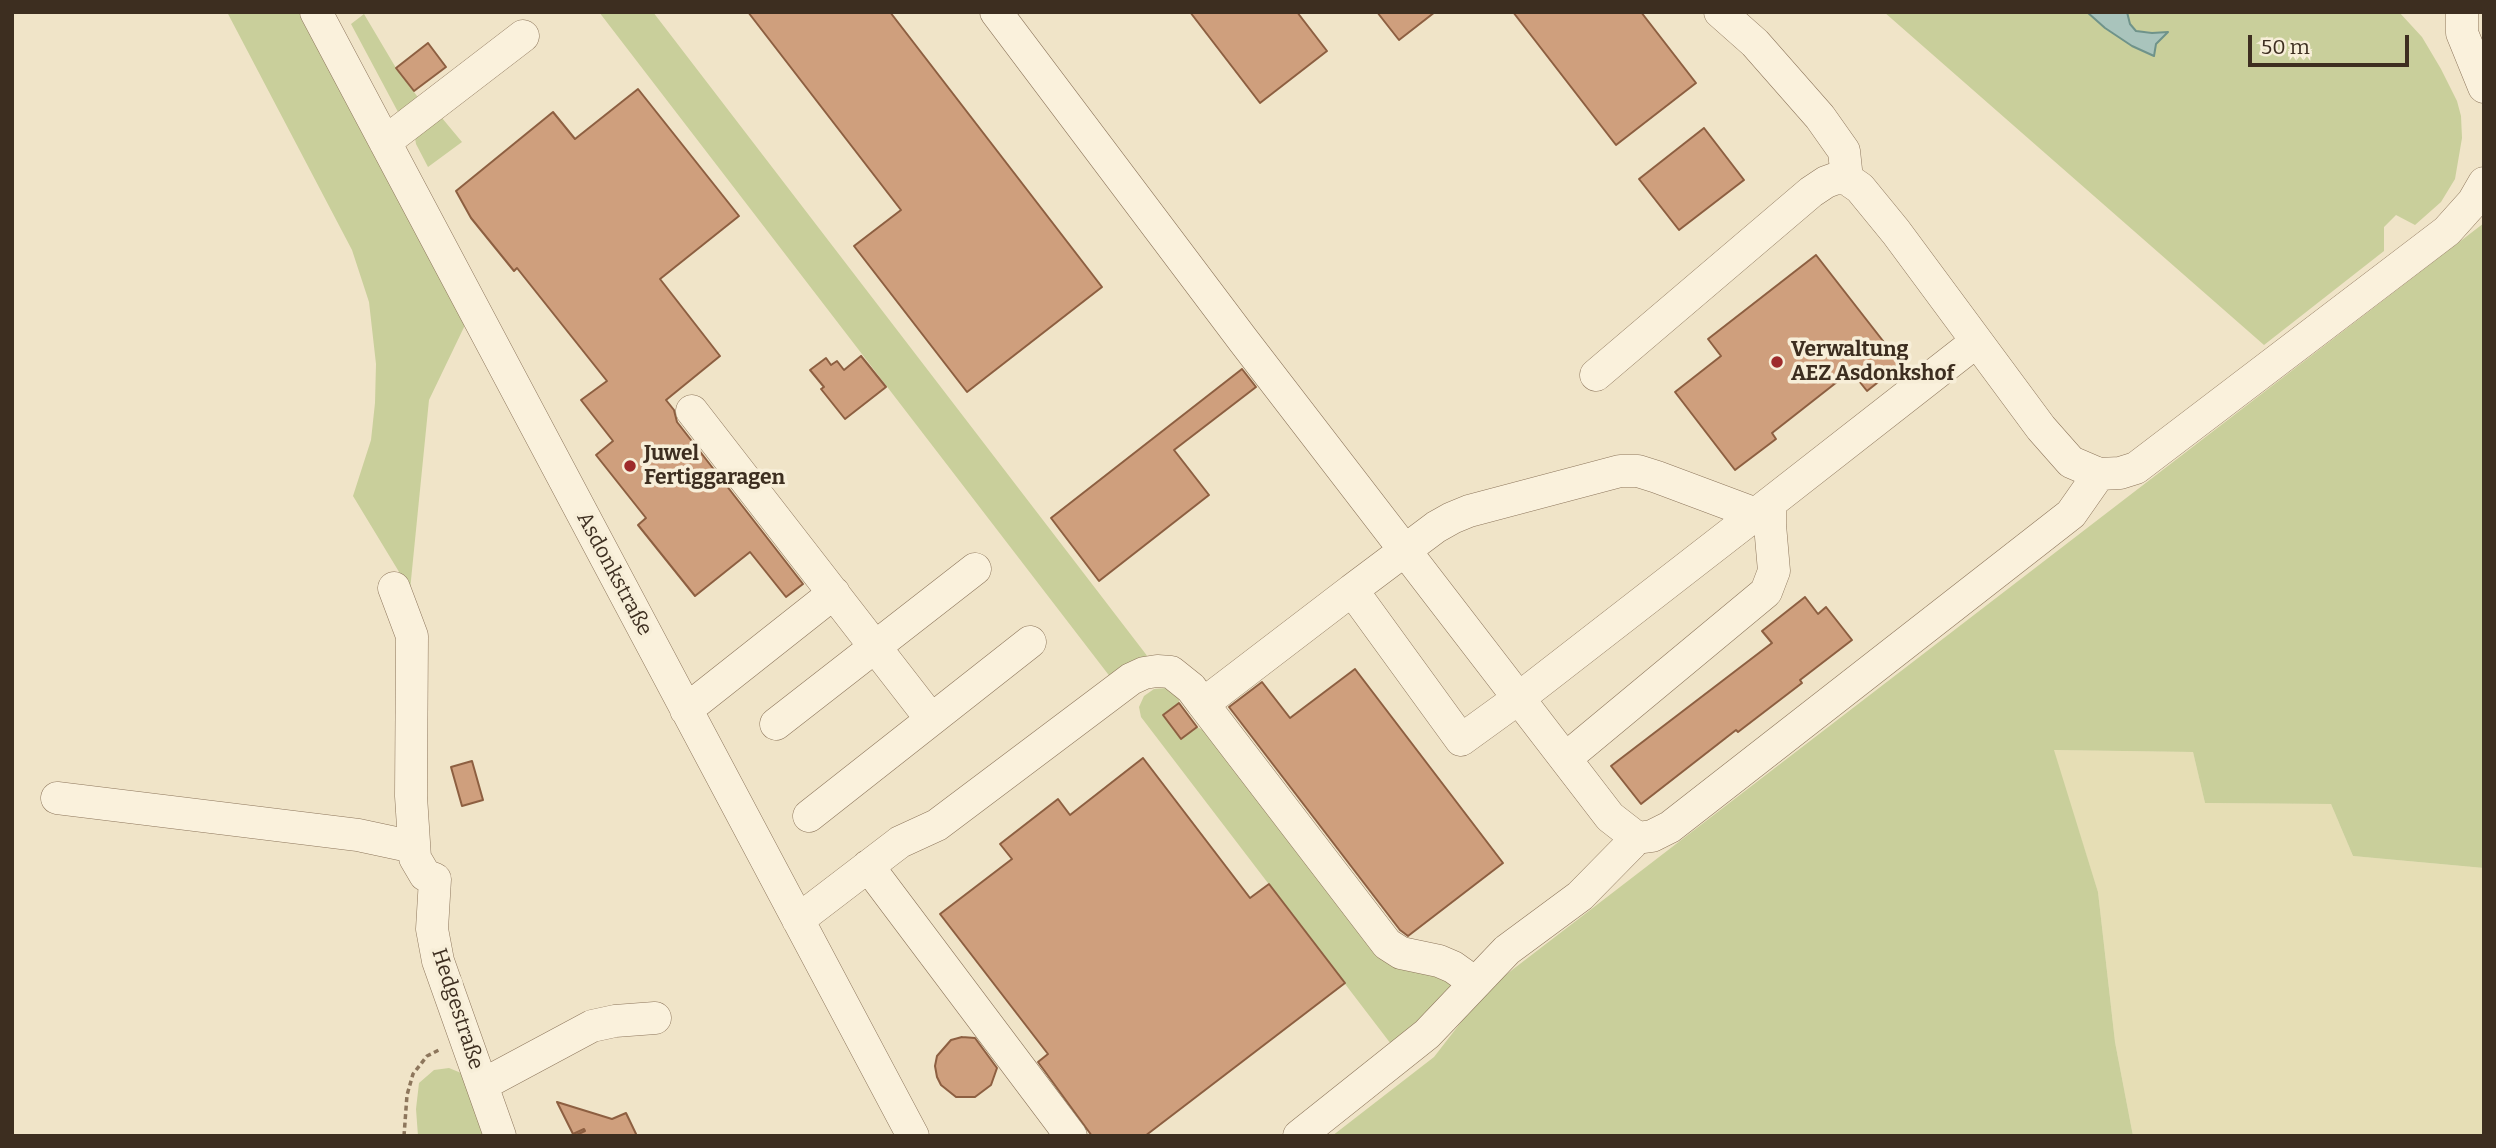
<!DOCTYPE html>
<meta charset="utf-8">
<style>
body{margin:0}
#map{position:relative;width:2496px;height:1148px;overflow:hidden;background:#f0e4c8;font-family:Bitter,serif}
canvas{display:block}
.frame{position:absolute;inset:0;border:14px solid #3d2e20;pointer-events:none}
.scale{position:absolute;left:2248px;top:35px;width:161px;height:32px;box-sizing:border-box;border:4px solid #3d2e20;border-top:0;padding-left:9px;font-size:21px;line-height:24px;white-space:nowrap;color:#3d2e20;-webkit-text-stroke:5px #f7eed8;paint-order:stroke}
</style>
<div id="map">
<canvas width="2496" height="1148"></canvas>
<div class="frame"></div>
<div class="scale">50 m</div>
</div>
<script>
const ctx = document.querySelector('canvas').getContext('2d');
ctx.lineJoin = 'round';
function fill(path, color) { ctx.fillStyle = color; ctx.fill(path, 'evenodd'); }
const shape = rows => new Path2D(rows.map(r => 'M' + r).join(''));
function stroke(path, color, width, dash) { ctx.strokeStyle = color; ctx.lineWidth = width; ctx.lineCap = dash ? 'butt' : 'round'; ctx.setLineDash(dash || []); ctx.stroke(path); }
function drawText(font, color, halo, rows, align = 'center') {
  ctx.font = font + ' Bitter,serif'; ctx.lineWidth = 7; ctx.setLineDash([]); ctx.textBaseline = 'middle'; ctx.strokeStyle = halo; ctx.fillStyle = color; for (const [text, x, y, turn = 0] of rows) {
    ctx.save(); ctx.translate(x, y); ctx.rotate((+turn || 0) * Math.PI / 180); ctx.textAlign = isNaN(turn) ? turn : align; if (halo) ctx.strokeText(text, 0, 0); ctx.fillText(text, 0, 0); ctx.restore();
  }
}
const farmland = shape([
 [2053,750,2193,752,2205,803,2331,804,2353,856,2484,868,2484,1136,2133,1136,2115,1042,2098,892]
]);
const green = shape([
 [227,12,303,12,466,323,429,400,410,590,353,496,371,440,375,403,376,364,369,302,352,250],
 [599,12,653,12,1148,657,1111,678],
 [1884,12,2087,12,2105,28,2132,46,2154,55,2156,44,2167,33,2136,31,2130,24,2127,12,2399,12,2422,37,2441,69,2457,101,2461,116,2462,138,2455,179,2441,202,2415,225,2396,215,2384,227,2384,251,2264,345],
 [364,14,396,68,423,104,402,114,398,112,351,24],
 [437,112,462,142,428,167,416,144,415,138],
 [2484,223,2484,868,2353,856,2331,804,2205,803,2193,752,2054,750,2098,892,2115,1042,2133,1136,1332,1136,1434,1057,1486,990],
 [1166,688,1179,696,1179,703,1163,715,1181,739,1197,727,1207,732,1440,977,1450,984,1450,987,1394,1048,1141,717,1139,707,1144,696,1154,689],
 [449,1068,466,1075,487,1136,418,1136,416,1109,419,1083,434,1070]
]);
const water = shape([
 [2087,12,2127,12,2130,24,2136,31,2152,33,2168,32,2156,44,2154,56,2132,46,2105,28,2087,12]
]);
const building = shape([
 [748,12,890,12,1102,287,967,392,854,246,901,210,748,12],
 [1190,12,1297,12,1327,51,1260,103,1190,12],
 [1377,12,1435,12,1399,40,1377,12],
 [1513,12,1641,12,1696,83,1616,145,1513,12],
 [428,43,446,67,414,91,396,68,428,43],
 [638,89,739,216,660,279,720,356,666,400,674,410,677,422,803,584,786,597,750,552,695,596,638,525,646,518,596,455,613,441,581,400,607,381,517,268,514,271,471,218,456,191,553,112,575,139,638,89],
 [1704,128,1744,180,1679,230,1639,179,1704,128],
 [1816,255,1901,364,1867,391,1851,371,1772,433,1776,439,1735,470,1675,392,1721,356,1708,339,1816,255],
 [861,356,886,387,845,419,821,389,824,387,810,370,826,358,831,365,837,361,844,370,861,356],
 [1242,369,1256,387,1174,450,1209,495,1099,581,1051,518,1242,369],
 [1805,597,1818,614,1826,607,1852,640,1800,680,1802,683,1738,732,1736,730,1641,804,1611,766,1772,643,1762,631,1805,597],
 [1355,669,1503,863,1408,936,1400,930,1229,707,1262,682,1290,718,1355,669],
 [1179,703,1197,727,1181,739,1163,715,1179,703],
 [1143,758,1250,898,1269,884,1345,983,1145,1136,1092,1136,1038,1062,1048,1054,940,914,1012,859,1000,844,1058,799,1070,815,1143,758],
 [472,761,483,800,462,806,451,767,472,761],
 [962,1037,975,1038,997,1068,991,1085,975,1097,956,1097,941,1085,937,1077,935,1066,937,1056,951,1040,962,1037],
 [557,1102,612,1119,626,1113,637,1136,574,1136,585,1131,584,1129,573,1134,557,1102]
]);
const path = shape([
 [404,1136,407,1095,413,1074,427,1056,441,1049]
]);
const minor = shape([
 [316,12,913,1136],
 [996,12,1243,340,1610,817,1637,838,1652,836,1670,827,2071,514,2099,474],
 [1720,12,1755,43,1820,117,1844,151,1847,179],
 [2462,12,2462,33,2484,87],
 [385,142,523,36],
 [1596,375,1811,192,1826,182,1837,178,1847,179,1860,188,1896,232,2041,428,2071,462,2099,474,2120,473,2136,468,2447,231,2473,202,2484,183],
 [692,411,931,719],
 [1756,514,1657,477,1638,471,1620,471,1469,511,1452,518,1436,527,1352,590,1461,740,1519,698,1756,514,1976,342],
 [394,588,412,636,411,796,415,858,425,875,435,879,432,929,438,961,500,1136],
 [1352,590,1203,704,1387,944,1401,953,1439,961,1453,967,1474,982],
 [686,710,834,593],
 [776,724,975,569],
 [1566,758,1766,592,1774,571,1770,525,1770,503],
 [57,798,358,835,414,847],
 [809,816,1030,642],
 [868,866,1071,1136],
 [798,920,900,842,937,825,1131,679,1144,673,1157,671,1171,672,1191,688,1203,704],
 [482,1085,592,1026,615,1021,655,1018],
 [1299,1136,1427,1034,1507,950,1580,896,1637,838]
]);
const markers = [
 [1777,362,7,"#9e2a2b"],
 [630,466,7,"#9e2a2b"]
];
const poiNames = [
 ["Verwaltung",1791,350],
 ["AEZ Asdonkshof",1791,374],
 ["Juwel",644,454],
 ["Fertiggaragen",644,478]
];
const streetNames = [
 ["Asdonkstraße",614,574,62],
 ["Hedgestraße",457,1009,72]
];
fill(farmland, '#e6deb5');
fill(green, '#c9cf9b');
fill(water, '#a9c4bc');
stroke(water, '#6f938a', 2);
fill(building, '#cf9f7d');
stroke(building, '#8d5f41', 2);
stroke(minor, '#8d765c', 33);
stroke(path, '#8d765c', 3.5, [5, 3.5]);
stroke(minor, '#faf1dc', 32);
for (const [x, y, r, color] of markers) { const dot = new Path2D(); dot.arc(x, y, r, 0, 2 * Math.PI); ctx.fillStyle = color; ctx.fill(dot); stroke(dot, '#f7eed8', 2.5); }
drawText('bold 21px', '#3d2e20', '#f7eed8', poiNames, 'left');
drawText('21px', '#3d2e20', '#f7eed8', streetNames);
</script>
